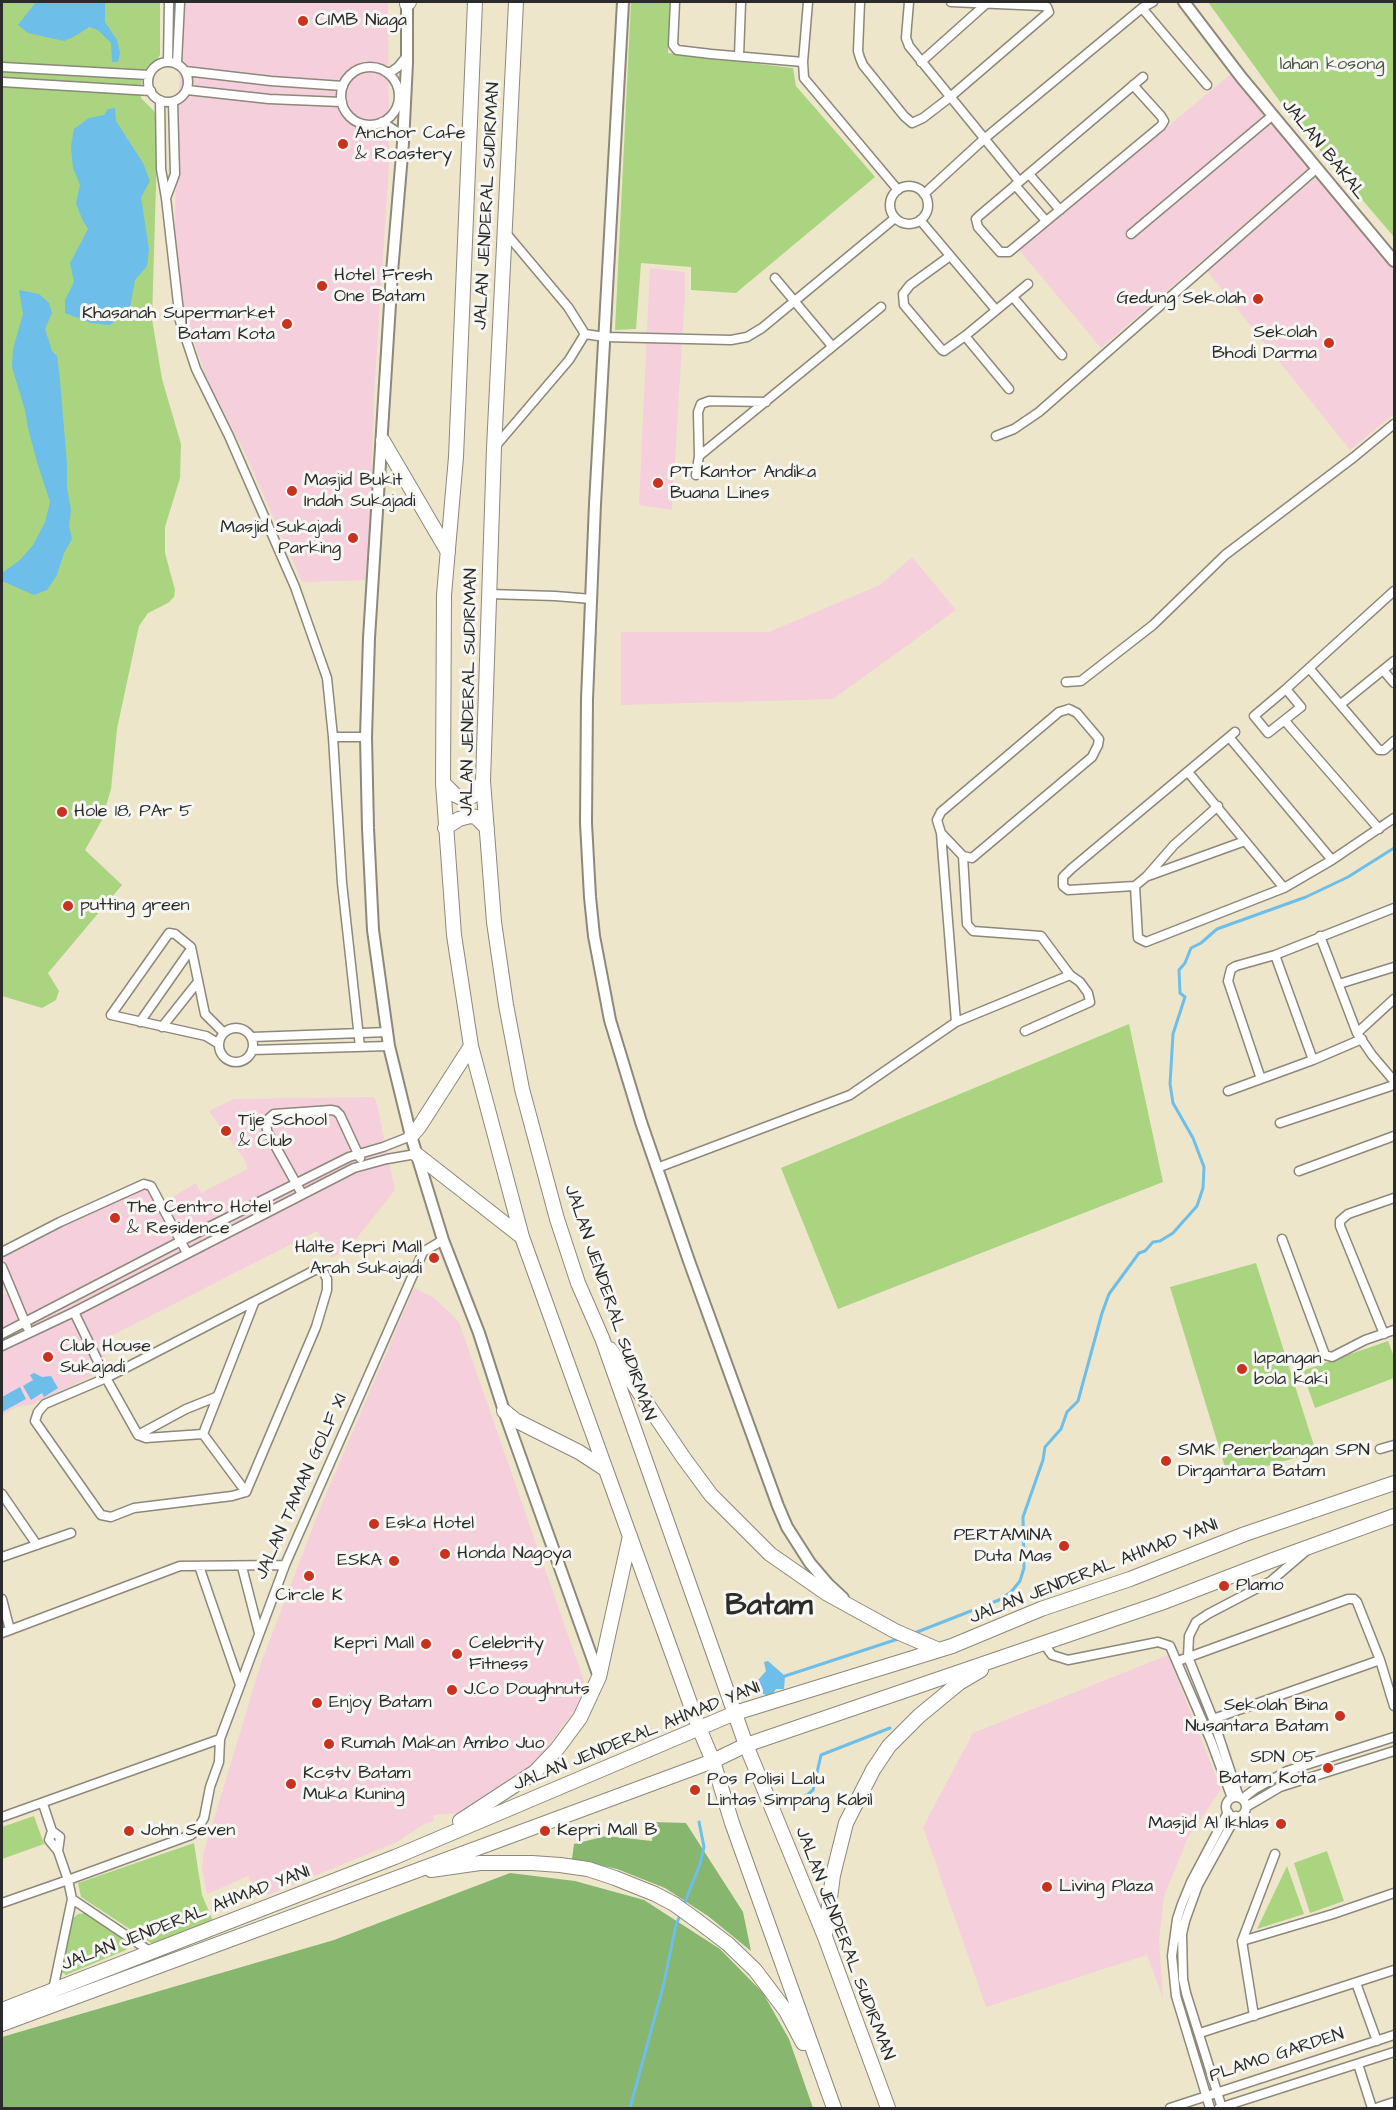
<!DOCTYPE html>
<style>
body{margin:0}
#map{position:relative;width:1396px;height:2110px;overflow:hidden;background:#ede6cb;font-family:"Architects Daughter",sans-serif}
canvas{display:block}
.frame{position:absolute;inset:0;border:3px solid #2b2b2b;pointer-events:none}
</style>
<div id="map">
<canvas width="1396" height="2110"></canvas>
<div class="frame"></div>
</div>
<script>
const ctx = document.querySelector('canvas').getContext('2d');
ctx.lineJoin = 'round';
function fill(path, color) { ctx.fillStyle = color; ctx.fill(path, 'evenodd'); }
const shape = rows => new Path2D(rows.map(r => 'M' + r).join(''));
function stroke(path, color, width, dash) { ctx.strokeStyle = color; ctx.lineWidth = width; ctx.lineCap = dash ? 'butt' : 'round'; ctx.setLineDash(dash || []); ctx.stroke(path); }
function drawText(font, color, halo, rows, align = 'center') {
  ctx.font = font + ' "Architects Daughter",sans-serif'; ctx.lineWidth = 6; ctx.setLineDash([]); ctx.textBaseline = 'middle'; ctx.strokeStyle = halo; ctx.fillStyle = color; for (const [text, x, y, turn = 0] of rows) {
    ctx.save(); ctx.translate(x, y); ctx.rotate((+turn || 0) * Math.PI / 180); ctx.textAlign = isNaN(turn) ? turn : align; if (halo) ctx.strokeText(text, 0, 0); ctx.fillText(text, 0, 0); ctx.restore();
  }
}
const built = shape([
 [182,2,388,2,389,164,374,394,368,580,302,582,243,449,209,384,185,317,174,243],
 [1231,74,1309,168,1101,348,1019,250],
 [1316,177,1394,271,1394,414,1350,450,1207,271],
 [650,268,685,272,685,294,672,510,639,505],
 [912,557,956,610,833,699,621,705,621,632,769,632,880,585],
 [374,1097,377,1104,395,1190,348,1249,331,1258,317,1231,99,1342,110,1367,31,1405,16,1407,2,1416,2,1296,13,1291,2,1268,2,1254,149,1179,162,1203,196,1183,201,1193,248,1169,244,1159,209,1111,234,1099],
 [414,1288,433,1297,459,1322,585,1684,581,1695,577,1707,536,1763,461,1813,434,1815,434,1821,424,1824,397,1842,270,1894,260,1893,252,1886,248,1876,207,1894,202,1867,204,1852,261,1663,319,1511],
 [1168,1655,1221,1789,1188,1838,1164,1896,1159,1939,1163,1998,1147,1955,986,2007,923,1827,973,1733]
]);
const green = shape([
 [2,2,160,2,160,55,156,61,142,73,141,98,154,111,158,119,152,319,162,379,181,444,180,478,165,527,165,553,175,590,174,597,168,603,148,613,139,626,117,729,111,789,102,820,85,850,122,885,48,973,59,991,56,1000,42,1008,2,996],
 [631,2,670,2,668,53,793,68,796,86,875,177,736,293,691,290,691,267,641,263,636,329,615,330],
 [1208,2,1394,2,1394,237,1289,114],
 [1129,1024,1163,1182,838,1309,781,1168],
 [1256,1263,1316,1452,1228,1477,1170,1287],
 [1388,1341,1394,1357,1394,1378,1315,1408,1302,1371],
 [34,1816,44,1844,2,1859,2,1827],
 [194,1843,202,1895,213,1921,154,1945,81,1897,78,1883],
 [1327,1851,1344,1901,1310,1913,1294,1863],
 [1287,1866,1304,1914,1257,1929],
 [86,1913,91,1915,124,1939,129,1946,126,1950,66,1975,62,1972,60,1968,72,1919,78,1914]
]);
const forest = shape([
 [653,1822,686,1823,743,1912,751,1951,708,1916,665,1888,617,1869,572,1859,574,1844,606,1836,652,1841],
 [510,1873,575,1881,644,1900,720,1949,763,1993,789,2039,813,2108,2,2108,2,2037,334,1940]
]);
const water = shape([
 [36,2,105,2,105,22,117,40,120,53,118,62,112,62,111,43,98,30,89,27,77,35,64,41,28,33,18,25],
 [115,108,116,121,143,163,150,181,141,197,149,249,147,266,135,280,129,313,109,325,91,323,65,313,65,300,74,282,70,263,88,229,82,219,76,203,80,185,73,168,71,146,74,129,89,118,104,115,108,109],
 [19,290,39,294,49,303,52,313,45,329,52,351,57,356,60,380,67,464,67,488,71,510,69,526,72,539,64,553,57,575,47,590,34,595,2,581,2,573,20,560,33,545,45,522,50,502,37,462,28,428,25,410,12,367,13,349,23,314],
 [34,1373,42,1377,51,1376,58,1388,44,1397,42,1393,31,1400,23,1386,33,1380,30,1375],
 [20,1387,26,1399,2,1412,2,1397],
 [768,1661,785,1676,784,1689,776,1689,772,1695,766,1695,752,1688,751,1680,759,1679,766,1671,764,1662]
]);
const stream = shape([
 [912,1634,999,1600,1011,1592,1020,1581,1024,1568,1023,1517,1043,1460,1045,1447,1061,1429,1067,1412,1078,1401,1102,1313,1109,1294,1139,1253,1145,1251,1153,1242,1160,1241,1173,1233,1197,1206,1203,1188,1204,1167,1193,1138,1173,1103,1170,1084,1173,1034,1185,997,1180,993,1179,970,1185,963,1191,948,1201,943,1217,929,1306,897,1348,877,1394,848],
 [785,1676,898,1639],
 [798,1803,813,1790,821,1755,890,1728],
 [683,1907,700,1864,704,1847,699,1822],
 [630,2108,663,1987,676,1925,681,1913]
]);
const minor = shape([
 [675,2,673,45,677,50,711,54,803,62],
 [808,2,803,62,804,78,898,190],
 [860,2,858,51,860,58,863,65,904,116,912,123,923,118,949,98,1049,12,1047,7,1043,6,951,2],
 [909,2,906,38,909,46,1019,181],
 [1142,8,1207,85],
 [739,56,741,2],
 [168,62,169,2],
 [921,62,986,4],
 '148 82a20 20 0 1 1 40 0a20 20 0 1 1-40 0Z',
 [177,63,180,2],
 [2,67,149,75],
 '341 96a29 29 0 1 1 58 0a29 29 0 1 1-58 0Z',
 [185,71,271,81,343,86],
 [386,72,391,72,398,67,407,56],
 [2,82,151,91],
 [1133,85,1161,116,1164,121,1161,126,1009,252,1000,252,978,227,976,219,979,216,1143,77],
 [187,90,269,99,342,102],
 [160,100,161,169,166,198,180,321,196,369,229,436,295,587,327,678,333,737,342,883,360,1047],
 [382,122,396,131,403,142],
 [1029,174,1060,210],
 [1015,185,1046,221],
 '890 205a19 19 0 1 1 38 0a19 19 0 1 1-38 0Z',
 [924,194,984,139,1142,8,1153,2],
 [166,198,175,174,173,102],
 [920,220,996,310],
 [505,232,568,307,585,334,605,337,731,340,747,337,762,328,895,218],
 [1131,234,1273,115],
 [950,256,910,285,903,294,904,305,942,350,944,351,965,336,1028,284],
 [775,278,832,346],
 [1013,297,1062,355],
 [965,336,1009,389],
 [996,436,1014,429,1039,412,1316,169],
 [494,448,569,360,585,334],
 [699,456,881,307],
 [696,475,699,456,698,412,701,404,709,401,766,402],
 [489,594,555,596,592,599],
 [1309,668,1379,750,1384,750,1394,741],
 [1383,670,1394,683],
 [1066,682,1081,681,1153,625,1225,555,1354,457,1394,424],
 [1286,689,1394,591],
 [1286,689,1301,707,1268,733,1254,716,1286,689],
 [1341,704,1394,661],
 [1069,709,1077,713,1099,739,1098,745,1092,757,972,858,963,856,941,833,937,820,941,812,1059,712,1069,709],
 [1285,721,1379,829],
 [333,737,366,737],
 [1229,737,1332,860],
 [1188,772,1284,888],
 [1218,806,1174,845,1147,876,1135,886,1068,890,1063,886,1063,877,1071,869,1235,732],
 [963,856,967,924,973,931,1041,936,1070,975],
 [1148,876,1245,841],
 [1135,886,1138,938,1146,942,1284,888,1332,860,1394,818],
 [1320,936,1357,1033,1372,1055,1394,1081],
 [1275,955,1313,1060],
 [1339,984,1394,967],
 [140,1022,191,949],
 [956,1022,1070,975,1080,982,1088,993,1090,1002,1025,1031],
 [162,1027,197,983],
 '219 1045a17 17 0 1 1 34 0a17 17 0 1 1-34 0Z',
 [1357,1033,1394,999],
 [252,1037,388,1032],
 [219,1044,206,1036,111,1015,169,933,175,934,191,947,205,1014,224,1033],
 [252,1050,389,1046],
 [1261,1079,1228,981,1231,969,1236,966,1275,955,1394,908],
 [1228,1091,1313,1060,1362,1039],
 [1280,1123,1394,1085],
 [657,1168,850,1095,956,1022,941,833],
 [1299,1171,1394,1136],
 [302,1194,267,1131,266,1121,274,1114,331,1110,336,1111,340,1115,360,1158],
 [1282,1239,1325,1355,1332,1357,1365,1340,1394,1330],
 [2,1252,60,1222,144,1184,151,1186,187,1253],
 [2,1267,27,1327],
 [315,1270,320,1270,324,1273,327,1279,327,1290,316,1327,246,1492,232,1496,134,1508,111,1517,101,1515,35,1421,38,1412,45,1404,106,1378,315,1270],
 [74,1312,106,1378,138,1435,146,1438,203,1434],
 [2,1334,181,1241,349,1157,383,1147,411,1136],
 [1384,1334,1340,1226,1340,1221,1348,1214,1394,1198],
 [2,1346,74,1312,354,1168,387,1159,416,1154],
 [203,1434,254,1303],
 [203,1434,246,1492],
 [138,1435,186,1409,216,1397],
 [1380,1449,1394,1445],
 [2,1494,37,1545],
 [2,1557,71,1533],
 [199,1566,240,1685],
 [242,1567,259,1633],
 [2,1599,10,1630],
 [2,1633,180,1566,285,1565],
 [1044,1644,1052,1655,1068,1660,1158,1642,1170,1646,1211,1741,1232,1798],
 [1178,1661,1348,1599,1354,1599,1357,1602,1380,1660,1394,1706],
 [1213,1719,1380,1660],
 [1239,1797,1213,1719,1188,1657,1189,1636,1196,1622,1208,1614,1271,1581,1306,1551],
 '1226 1807a10 10 0 1 1 20 0a10 10 0 1 1-20 0Z',
 [1242,1799,1255,1789,1287,1771,1394,1737],
 [1246,1807,1280,1787,1394,1751],
 [2,1817,220,1739],
 [52,1831,60,1837,58,1851],
 [72,1899,151,1952],
 [2,1903,68,1880,58,1851,49,1840,52,1831,43,1804],
 [1242,1941,1333,1914,1394,1893],
 [1356,1983,1377,2041],
 [53,1990,72,1899,68,1880,191,1835,197,1830,204,1818,210,1787,219,1762,220,1739,285,1565,423,1252,443,1240],
 [1254,2016,1242,1941,1275,1854],
 [1200,2033,1394,1970],
 [1358,2064,1372,2108],
 [1170,2108,1394,2035],
 [1210,2108,1176,1996,1172,1956,1177,1919,1182,1904,1191,1882,1228,1812],
 [1219,2108,1394,2052],
 [1222,2108,1186,1993,1183,1979,1182,1934,1185,1921,1198,1885,1236,1816],
 [1376,2108,1394,2102]
]);
const tertiary = shape([
 [407,2,407,63,403,143,392,272,369,638,366,737,368,828,373,930,389,1046,411,1136,443,1240,479,1333,504,1411,599,1677],
 [623,2,595,504,587,699,586,823,590,897,594,936,610,1020,641,1122,689,1261,778,1506,787,1527,810,1563,828,1584,843,1598],
 [1184,2,1241,77,1394,261]
]);
const trunk = shape([
 [475,2,456,457,444,595,443,783,454,935,471,1046,522,1237,699,1728,713,1761,732,1823,834,2108],
 [516,2,494,448,483,781,494,922,506,1005,522,1089,557,1219,578,1283,602,1338,746,1745,825,1937,888,2108],
 [407,4,409,2],
 [383,441,448,552],
 [443,783,455,795,466,800,476,794,483,781],
 [445,828,459,819,470,816,476,817,487,828],
 [411,1136,419,1127,471,1046],
 [416,1154,522,1237],
 [610,1349,683,1457,711,1495,770,1554,826,1593,895,1631,939,1650],
 [504,1411,515,1420,579,1452,605,1469],
 [460,1821,535,1772,557,1749,580,1718,599,1677,630,1536],
 [431,1870,480,1863,532,1863,560,1865,588,1869,615,1878,655,1894,674,1904,699,1922,728,1944,755,1970,786,2011,803,2043],
 [825,1936,833,1875,846,1823,873,1770,889,1746,919,1716,959,1683,981,1670],
 [2,2010,395,1857,735,1713,952,1646,1041,1609,1130,1579,1245,1534,1394,1483],
 [2,2024,713,1761,746,1745,1161,1603,1273,1560,1394,1516]
]);
const markers = [
 [303,21,6,"#c8321e"],
 [343,144,6,"#c8321e"],
 [322,286,6,"#c8321e"],
 [1258,299,6,"#c8321e"],
 [287,324,6,"#c8321e"],
 [1329,343,6,"#c8321e"],
 [658,483,6,"#c8321e"],
 [292,491,6,"#c8321e"],
 [353,538,6,"#c8321e"],
 [62,812,6,"#c8321e"],
 [68,906,6,"#c8321e"],
 [226,1131,6,"#c8321e"],
 [115,1218,6,"#c8321e"],
 [434,1258,6,"#c8321e"],
 [48,1357,6,"#c8321e"],
 [1242,1369,6,"#c8321e"],
 [1166,1461,6,"#c8321e"],
 [374,1524,6,"#c8321e"],
 [1064,1546,6,"#c8321e"],
 [445,1554,6,"#c8321e"],
 [394,1561,6,"#c8321e"],
 [309,1576,6,"#c8321e"],
 [1224,1586,6,"#c8321e"],
 [426,1644,6,"#c8321e"],
 [457,1654,6,"#c8321e"],
 [452,1690,6,"#c8321e"],
 [317,1703,6,"#c8321e"],
 [1340,1716,6,"#c8321e"],
 [329,1744,6,"#c8321e"],
 [1328,1768,6,"#c8321e"],
 [291,1784,6,"#c8321e"],
 [695,1790,6,"#c8321e"],
 [1281,1824,6,"#c8321e"],
 [129,1831,6,"#c8321e"],
 [545,1831,6,"#c8321e"],
 [1047,1887,6,"#c8321e"]
];
const poiNames = [
 ["CIMB Niaga",315,21],
 ["Anchor Cafe",355,134],
 ["& Roastery",355,155],
 ["Hotel Fresh",334,276],
 ["One Batam",334,297],
 ["Gedung Sekolah",1246,299,"right"],
 ["Khasanah Supermarket",275,314,"right"],
 ["Batam Kota",275,335,"right"],
 ["Sekolah",1317,333,"right"],
 ["Bhodi Darma",1317,354,"right"],
 ["PT Kantor Andika",670,473],
 ["Buana Lines",670,494],
 ["Masjid Bukit",304,481],
 ["Indah Sukajadi",304,502],
 ["Masjid Sukajadi",341,528,"right"],
 ["Parking",341,549,"right"],
 ["Hole 18, PAr 5",74,812],
 ["putting green",80,906],
 ["Tije School",238,1121],
 ["& Club",238,1142],
 ["The Centro Hotel",127,1208],
 ["& Residence",127,1229],
 ["Halte Kepri Mall",422,1248,"right"],
 ["Arah Sukajadi",422,1269,"right"],
 ["Club House",60,1347],
 ["Sukajadi",60,1368],
 ["lapangan",1254,1359],
 ["bola kaki",1254,1380],
 ["SMK Penerbangan SPN",1178,1451],
 ["Dirgantara Batam",1178,1472],
 ["Eska Hotel",386,1524],
 ["PERTAMINA",1052,1536,"right"],
 ["Duta Mas",1052,1557,"right"],
 ["Honda Nagoya",457,1554],
 ["ESKA",382,1561,"right"],
 ["Plamo",1236,1586],
 ["Circle K",309,1596,"center"],
 ["Kepri Mall",414,1644,"right"],
 ["Celebrity",469,1644],
 ["Fitness",469,1665],
 ["J.Co Doughnuts",464,1690],
 ["Enjoy Batam",329,1703],
 ["Sekolah Bina",1328,1706,"right"],
 ["Nusantara Batam",1328,1727,"right"],
 ["Rumah Makan Ambo Juo",341,1744],
 ["SDN 05",1316,1758,"right"],
 ["Batam Kota",1316,1779,"right"],
 ["Kcstv Batam",303,1774],
 ["Muka Kuning",303,1795],
 ["Pos Polisi Lalu",707,1780],
 ["Lintas Simpang Kabil",707,1801],
 ["Masjid Al Ikhlas",1269,1824,"right"],
 ["John Seven",141,1831],
 ["Kepri Mall B",557,1831],
 ["Living Plaza",1059,1887]
];
const parkNames = [
 ["lahan kosong",1332,65]
];
const streetNames = [
 ["JALAN BAKAL",1323,150,51],
 ["JALAN JENDERAL SUDIRMAN",488,206,-87],
 ["JALAN JENDERAL SUDIRMAN",470,692,-89],
 ["JALAN JENDERAL SUDIRMAN",609,1303,71],
 ["JALAN TAMAN GOLF XI",302,1487,-66],
 ["JALAN JENDERAL AHMAD YANI",1094,1572,-21],
 ["JALAN JENDERAL AHMAD YANI",637,1737,-22],
 ["JALAN JENDERAL AHMAD YANI",186,1919,-21],
 ["JALAN JENDERAL SUDIRMAN",844,1944,69],
 ["PLAMO GARDEN",1277,2056,-18]
];
const townNames = [
 ["Batam",769,1608]
];
fill(built, '#f5cfdb');
fill(green, '#aad480');
fill(forest, '#87b66e');
fill(water, '#6dbee9');
stroke(stream, '#6dbee9', 3);
stroke(minor, '#8c887b', 11);
stroke(tertiary, '#8c887b', 14);
stroke(trunk, '#8c887b', 16);
stroke(minor, '#fff', 8);
stroke(tertiary, '#fff', 10);
stroke(trunk, '#fff', 14);
for (const [x, y, r, color] of markers) { const dot = new Path2D(); dot.arc(x, y, r, 0, 2 * Math.PI); ctx.fillStyle = color; ctx.fill(dot); stroke(dot, '#f6f6f2', 2); }
drawText('18px', '#2b2b2b', '#f6f6f2', poiNames, 'left');
drawText('18px', '#4b5540', '#f6f6f2', parkNames);
drawText('18px', '#2b2b2b', '#f6f6f2', streetNames);
drawText('bold 30px', '#2b2b2b', '#f6f6f2', townNames);
</script>
